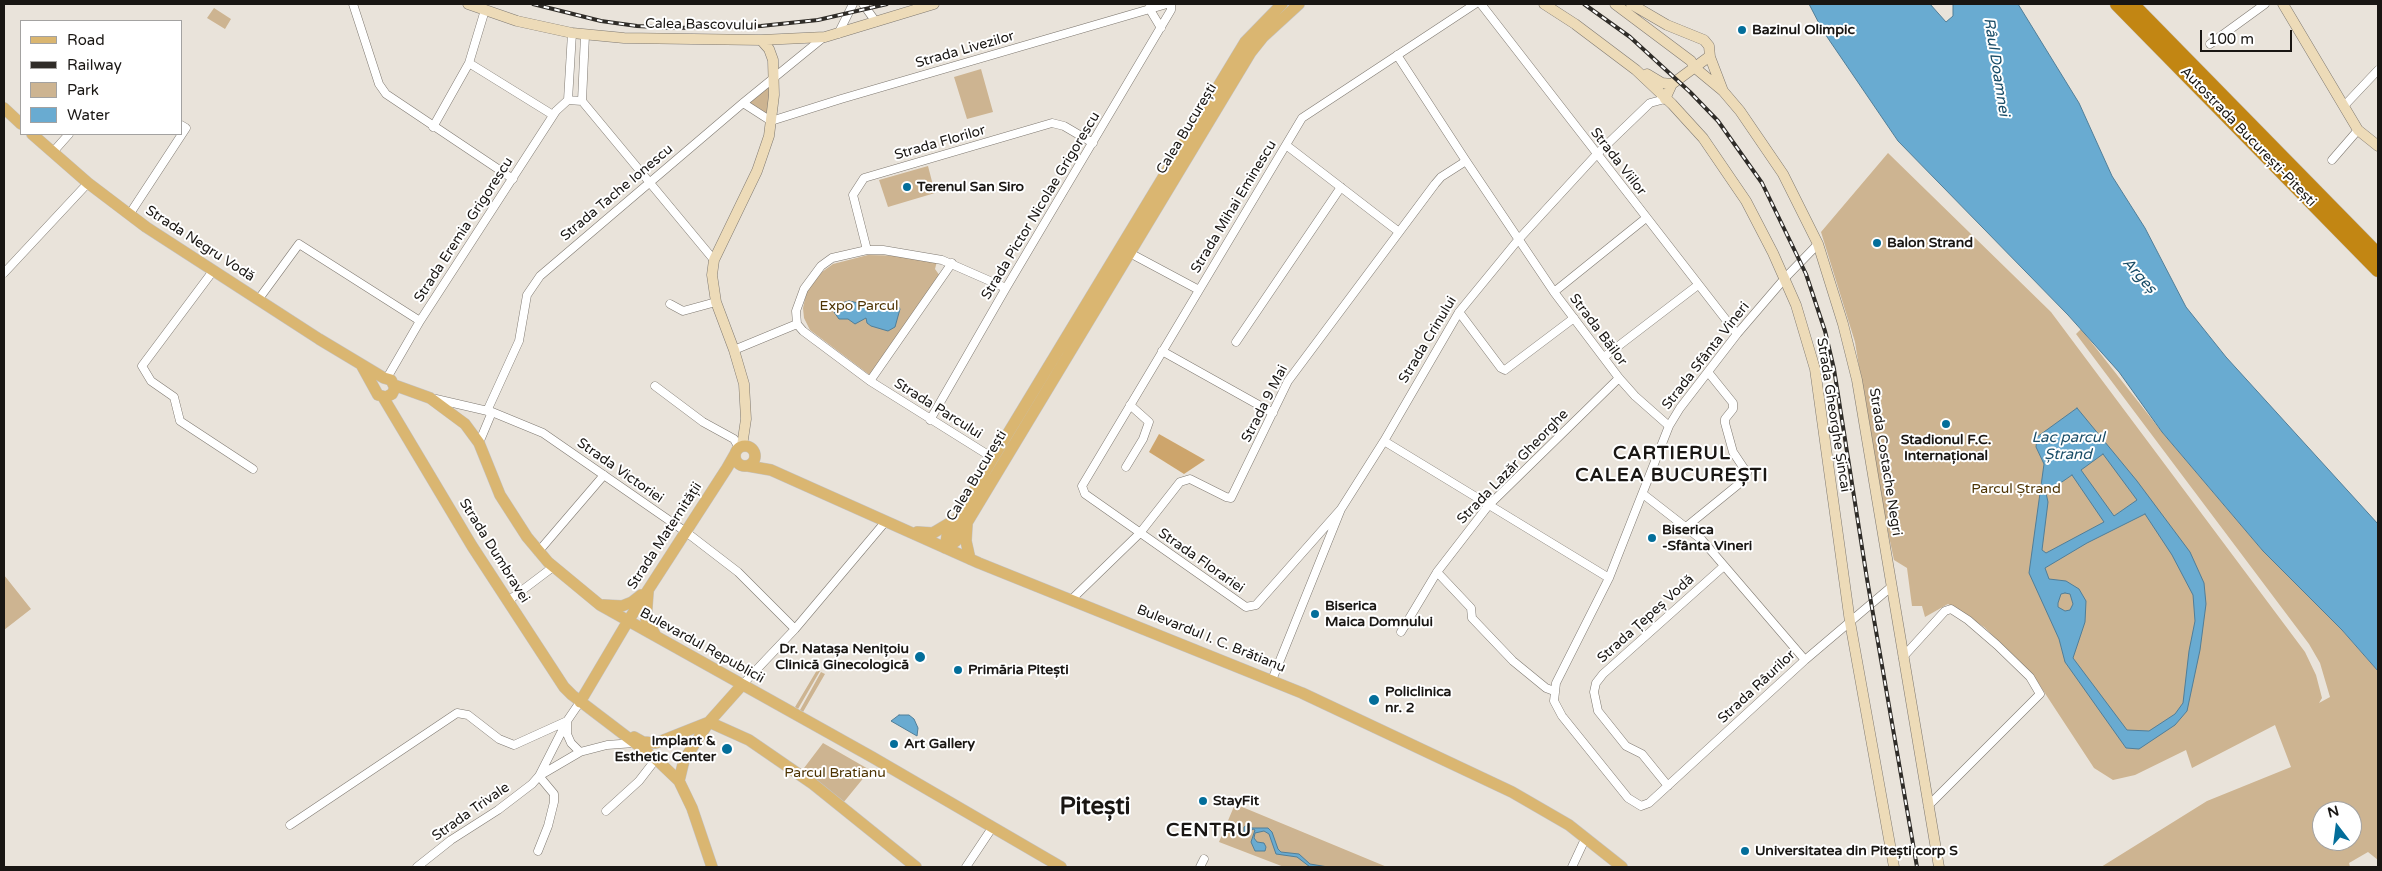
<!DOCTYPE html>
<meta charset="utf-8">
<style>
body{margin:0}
#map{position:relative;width:2382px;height:871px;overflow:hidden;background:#e9e3da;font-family:"Varela Round",sans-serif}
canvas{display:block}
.frame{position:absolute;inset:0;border:5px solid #191613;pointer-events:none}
.legend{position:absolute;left:20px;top:20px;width:162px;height:115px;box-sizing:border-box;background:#fff;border:1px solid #a3a2a1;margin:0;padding:6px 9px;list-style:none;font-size:15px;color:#191613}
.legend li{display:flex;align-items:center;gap:10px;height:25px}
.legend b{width:25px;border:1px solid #a3a2a1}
.north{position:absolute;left:2312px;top:801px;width:50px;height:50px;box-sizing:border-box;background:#fff;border:1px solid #a3a2a1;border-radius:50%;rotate:345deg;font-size:14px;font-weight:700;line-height:20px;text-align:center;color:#191613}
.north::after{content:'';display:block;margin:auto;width:18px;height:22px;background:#036e9a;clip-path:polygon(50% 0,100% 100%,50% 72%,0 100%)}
.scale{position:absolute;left:2200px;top:30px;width:92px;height:22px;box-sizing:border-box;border:2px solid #191613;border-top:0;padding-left:6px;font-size:15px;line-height:18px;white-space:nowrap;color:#191613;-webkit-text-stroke:4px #fff;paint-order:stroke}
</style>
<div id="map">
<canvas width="2382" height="871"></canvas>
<div class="frame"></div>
<ul class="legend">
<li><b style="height:6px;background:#dab671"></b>Road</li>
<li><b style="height:6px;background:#2f2c28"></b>Railway</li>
<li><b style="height:14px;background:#cdb491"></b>Park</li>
<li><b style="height:14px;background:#69abd1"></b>Water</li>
</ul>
<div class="north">N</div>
<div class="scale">100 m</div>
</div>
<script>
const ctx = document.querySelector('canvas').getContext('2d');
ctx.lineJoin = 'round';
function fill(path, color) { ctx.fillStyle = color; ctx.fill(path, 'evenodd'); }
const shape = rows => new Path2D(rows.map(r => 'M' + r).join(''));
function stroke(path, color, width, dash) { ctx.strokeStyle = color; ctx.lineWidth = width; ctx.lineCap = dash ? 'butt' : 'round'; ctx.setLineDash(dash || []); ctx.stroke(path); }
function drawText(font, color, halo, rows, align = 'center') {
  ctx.font = font + ' "Varela Round",sans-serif'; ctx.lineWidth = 4; ctx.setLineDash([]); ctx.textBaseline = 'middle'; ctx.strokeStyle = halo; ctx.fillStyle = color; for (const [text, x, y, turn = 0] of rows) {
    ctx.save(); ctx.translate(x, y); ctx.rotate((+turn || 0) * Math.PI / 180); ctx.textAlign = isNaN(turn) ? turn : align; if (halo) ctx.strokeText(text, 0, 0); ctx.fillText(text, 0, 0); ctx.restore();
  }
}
const green = shape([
 [214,8,231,19,225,29,207,18],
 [981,69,993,112,967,119,954,77],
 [774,78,771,121,743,103],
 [1888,153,2051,312,2305,652,2316,675,2322,698,2319,703,2330,697,2320,663,2309,644,2076,334,2081,329,2162,432,2263,551,2342,630,2378,671,2378,860,2368,852,2349,863,2350,867,2101,867,2207,801,2291,767,2275,725,2192,768,2186,750,2135,775,2113,780,2094,768,2033,675,1984,627,1948,604,1925,617,1922,606,1912,606,1907,568,1894,560,1879,489,1855,342,1821,232],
 [2322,811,2352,811,2352,841,2322,841],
 [928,166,935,193,888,207,879,180],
 [868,255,909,256,937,261,935,269,940,276,871,376,810,330,804,318,803,308,807,290,822,272,833,264],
 [4,575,31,609,4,630],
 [817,670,820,671,798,709,795,707],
 [821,672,825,674,803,712,800,710],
 [823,743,870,770,843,803,801,772],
 [1235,804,1387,867,1284,867,1219,842]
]);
const forest = shape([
 [1159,434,1205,460,1184,474,1149,452]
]);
const water = shape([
 [1809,4,1930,4,1946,22,1953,16,1953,4,2018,4,2079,103,2112,176,2145,228,2186,307,2226,357,2378,524,2378,671,2342,630,2263,551,2162,432,2119,372,2068,315,1898,141,1823,31,1809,4],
 [849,301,863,304,869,309,892,302,897,304,900,309,895,327,888,331,871,326,867,323,866,318,855,324,848,319,839,319,834,312,835,308,838,304,849,301],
 [2077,408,2137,481,2190,552,2204,583,2206,604,2200,650,2187,711,2175,725,2139,749,2126,748,2065,662,2059,639,2029,573,2044,464,2036,447,2037,437,2077,408],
 [2103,454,2137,500,2114,516,2081,470,2103,454],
 [2072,475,2104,522,2046,553,2042,550,2048,502,2046,493,2072,475],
 [2145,514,2172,555,2193,595,2195,621,2189,651,2183,703,2175,714,2149,731,2127,730,2073,658,2085,622,2086,601,2079,589,2066,581,2049,579,2045,568,2087,543,2145,514],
 [2065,593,2070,594,2073,604,2070,610,2065,611,2058,607,2058,603,2061,594,2065,593],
 [899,715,909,715,914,719,918,728,917,736,891,721,899,715],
 [1247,825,1252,828,1268,828,1272,832,1278,849,1281,852,1299,854,1310,864,1328,867,1310,867,1297,857,1276,854,1269,834,1264,831,1255,833,1254,838,1257,842,1264,843,1266,847,1265,851,1255,851,1251,842,1255,830,1253,829,1248,833,1244,832,1244,827,1247,825]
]);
const street = shape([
 [353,4,379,84,386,94,513,179],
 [863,4,876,22],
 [1481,4,1737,334],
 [1149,8,1161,28],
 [485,10,469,63,553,115],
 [838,34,853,4],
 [2210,44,2265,4],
 [1397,55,1466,161,1554,292,1619,378,1635,396,1669,426],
 [568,100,572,33],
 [582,101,714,260],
 [582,101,585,35],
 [743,103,771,121,841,99,1167,4],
 [2344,106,2378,70],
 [433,127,469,63],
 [1286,145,1399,232],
 [53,152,69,134],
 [2332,160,2358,130],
 [129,215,186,128,181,125],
 [1818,244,1785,278,1737,334,1680,408,1669,426,1609,578,1556,683,1554,701,1562,716,1628,798,1641,806,1649,803,1805,660,1891,587],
 [867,250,853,195,864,178,1052,123,1064,126,1093,143],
 [1126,251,1199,290],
 [213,271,142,366,151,381,174,397,180,421,253,469],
 [4,273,88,183],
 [1554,292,1646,218],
 [258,300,299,244,420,321],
 [670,304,683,311,716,302],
 [1459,312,1501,368,1505,370,1574,318],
 [1236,342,1341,187],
 [734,350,797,324],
 [1162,351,1273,413],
 [1604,357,1698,285],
 [387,378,420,321,556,111,568,100,582,101],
 [870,381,952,263],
 [655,386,703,422,734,439,739,448],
 [436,399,492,412,543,433,686,532,738,572,795,629],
 [487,411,519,341,527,295,540,276,743,103,824,37],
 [930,420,1006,288,1171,10,1171,4],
 [1384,441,1609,578],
 [479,443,492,412],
 [993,458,870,381,803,331,797,324,796,311,804,289,821,266,832,258,867,250,883,250,942,260,1006,288],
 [1126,467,1143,439,1149,422,1130,405],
 [1643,494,1702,540,1805,660],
 [1341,509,1256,605,1246,607,1085,494,1082,486,1302,118,1475,4],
 [1686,527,1745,479,1747,473,1733,452,1725,423,1725,419,1733,409,1733,403,1708,372],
 [538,552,604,475],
 [1437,572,1471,608,1472,618,1513,661,1546,688,1554,691],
 [1072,599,1140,533,1180,482,1190,479,1226,497,1231,498,1288,381,1435,184,1441,177,1466,161],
 [508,601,553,567],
 [1401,632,1437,572,1488,506,1619,378],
 [1903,657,1945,611,1951,609,1968,620,1997,645,2030,677,2040,694,1928,806],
 [1272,680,1341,509,1384,441,1459,312,1518,240,1597,154,1650,103,1665,99],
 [742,685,795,629,886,521],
 [1668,786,1642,754,1626,746,1598,711,1594,692,1596,683,1603,674,1724,566],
 [606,811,639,781,656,759],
 [290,825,457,713,468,715,499,739,514,745,567,721,567,734,571,743,580,752],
 [538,851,548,826,554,802,554,794,539,776,580,752,607,745,634,743],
 [417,867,451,840,498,810,532,784,539,776,567,721,580,702],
 [966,867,992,828],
 [1200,867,1204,859],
 [1572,867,1586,837]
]);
const secondary = shape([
 [468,4,517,21,572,33,624,38,761,40,825,37,934,4],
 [1544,4,1575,24,1636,70,1672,104,1703,138,1746,201,1773,253,1796,305,1815,369,1850,622,1894,867],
 [1615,4,1691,61,1694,67,1723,91,1740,111,1783,174,1818,244,1843,324,1857,380,1939,867],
 [1631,4,1667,25,1704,40,1709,46,1710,57,1723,91],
 [2283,4,2358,130,2378,146],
 [1647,74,1662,83,1672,84],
 [1665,99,1672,84,1710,56],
 [742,446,746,419,744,384,734,350,716,302,712,275,714,260,757,171,769,136,774,95,773,60,769,49,761,40]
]);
const primary = shape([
 [4,108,21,124],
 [32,134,88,183,146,227,319,339,384,378,391,380,395,388,392,394,386,397,378,395,362,366],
 [394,385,430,398,465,424,479,443,500,495,527,537,548,562,600,605,872,757,1061,867],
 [383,397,472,546,564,687,572,695,656,759,679,781,692,808,712,867],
 '735 456a10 10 0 1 1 20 0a10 10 0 1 1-20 0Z',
 [748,466,771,470,979,563,1302,693,1512,792,1569,825,1622,867],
 [967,524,966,541,970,559],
 [917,532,933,533,953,521],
 [945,548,956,541,1251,52,1263,37,1299,4],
 [945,548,947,536,993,458,1245,42,1282,4],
 [648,592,646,619,656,636],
 [603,605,622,606,632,602,641,595],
 [580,702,628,621,727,468,735,454],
 [709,722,749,740,813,784,916,867],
 [634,737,643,742,656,743,709,722],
 [679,781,684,760,709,722,742,685]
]);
const highway = shape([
 [2117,4,2378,270],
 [2132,4,2378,255]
]);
const rail = shape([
 [533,4,601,21,637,26,676,28,761,26,818,20,887,4],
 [1584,4,1630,37,1690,92,1718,121,1762,183,1806,274,1825,331,1834,369,1867,579,1917,867]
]);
const markers = [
 [1742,30,5,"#036e9a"],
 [907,187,5,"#036e9a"],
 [1877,243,5,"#036e9a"],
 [1946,424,5,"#036e9a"],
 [1652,538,5,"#036e9a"],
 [1315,614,5,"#036e9a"],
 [920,657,6,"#036e9a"],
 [958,670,5,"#036e9a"],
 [1374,700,6,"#036e9a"],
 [894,744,5,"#036e9a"],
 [727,749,6,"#036e9a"],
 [1203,801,5,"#036e9a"],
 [1745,851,5,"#036e9a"]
];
const streetNames = [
 ["Calea Bascovului",701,25,1],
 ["Strada Livezilor",965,50,-16],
 ["Calea București",1187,129,-59],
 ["Autostrada București-Pitești",2248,137,46],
 ["Strada Florilor",940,143,-16],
 ["Strada Viilor",1618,162,52],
 ["Strada Tache Ionescu",617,193,-40],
 ["Strada Pictor Nicolae Grigorescu",1041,206,-59],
 ["Strada Mihai Eminescu",1234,207,-59],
 ["Strada Eremia Grigorescu",464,230,-57],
 ["Strada Negru Vodă",200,244,33],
 ["Strada Băilor",1598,330,53],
 ["Strada Crinului",1428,340,-59],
 ["Strada Sfânta Vineri",1706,356,-52],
 ["Strada 9 Mai",1265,404,-63],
 ["Strada Parcului",938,409,32],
 ["Strada Gheorghe Șincai",1833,415,81],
 ["Strada Costache Negri",1885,462,81],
 ["Strada Lazăr Gheorghe",1513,467,-46],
 ["Strada Victoriei",620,471,35],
 ["Calea București",977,476,-59],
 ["Strada Maternității",665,536,-57],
 ["Strada Dumbravei",494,551,58],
 ["Strada Florariei",1201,561,35],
 ["Strada Țepeș Vodă",1646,619,-42],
 ["Bulevardul I. C. Brătianu",1211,639,22],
 ["Bulevardul Republicii",702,646,29],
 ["Strada Râurilor",1757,687,-43],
 ["Strada Trivale",471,812,-35]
];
const poiNames = [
 ["Bazinul Olimpic",1752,30],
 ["Terenul San Siro",917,187],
 ["Balon Strand",1887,243],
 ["Stadionul F.C.",1946,440,"center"],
 ["Internațional",1946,456,"center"],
 ["Biserica",1662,530],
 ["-Sfânta Vineri",1662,546],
 ["Biserica",1325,606],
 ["Maica Domnului",1325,622],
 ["Dr. Natașa Nenițoiu",909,649,"right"],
 ["Clinică Ginecologică",909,665,"right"],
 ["Primăria Pitești",968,670],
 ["Policlinica",1385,692],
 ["nr. 2",1385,708],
 ["Implant &",716,741,"right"],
 ["Esthetic Center",716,757,"right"],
 ["Art Gallery",904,744],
 ["StayFit",1213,801],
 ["Universitatea din Pitești corp S",1755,851]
];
const parkNames = [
 ["Expo Parcul",859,306],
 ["Parcul Ștrand",2016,489],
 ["Parcul Bratianu",835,773]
];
const waterNames = [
 ["Râul Doamnei",1996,67,81],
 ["Argeș",2139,276,48],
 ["Lac parcul",2068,438],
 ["Ștrand",2068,455]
];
const districtNames = [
 ["CARTIERUL",1672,454],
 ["CALEA BUCUREȘTI",1672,476],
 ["CENTRU",1209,831]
];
const townNames = [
 ["Pitești",1095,808]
];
fill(green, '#cdb491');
fill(forest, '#cda56c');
fill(water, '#69abd1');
stroke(water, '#517e98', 1);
stroke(street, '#7f7971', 9);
stroke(secondary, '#7f7971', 11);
stroke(primary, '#c3c2c2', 12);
stroke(highway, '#c3c2c2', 15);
stroke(street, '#fff', 8);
stroke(secondary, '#eddbb8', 10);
stroke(primary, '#dab671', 11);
stroke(highway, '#c28613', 14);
stroke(rail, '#2f2c28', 4);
stroke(rail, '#fff', 2, [5.5]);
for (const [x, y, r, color] of markers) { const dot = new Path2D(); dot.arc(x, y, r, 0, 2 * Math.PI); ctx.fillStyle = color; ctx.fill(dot); stroke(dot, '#fff', 2); }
drawText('14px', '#191613', '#fff', streetNames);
drawText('bold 14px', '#191613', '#fff', poiNames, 'left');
drawText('14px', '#4d3302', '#fff', parkNames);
drawText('italic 15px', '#194d68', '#fff', waterNames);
ctx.letterSpacing = '1px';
drawText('bold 19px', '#191613', '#fff', districtNames);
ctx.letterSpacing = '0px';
drawText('bold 24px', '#191613', '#fff', townNames);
</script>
